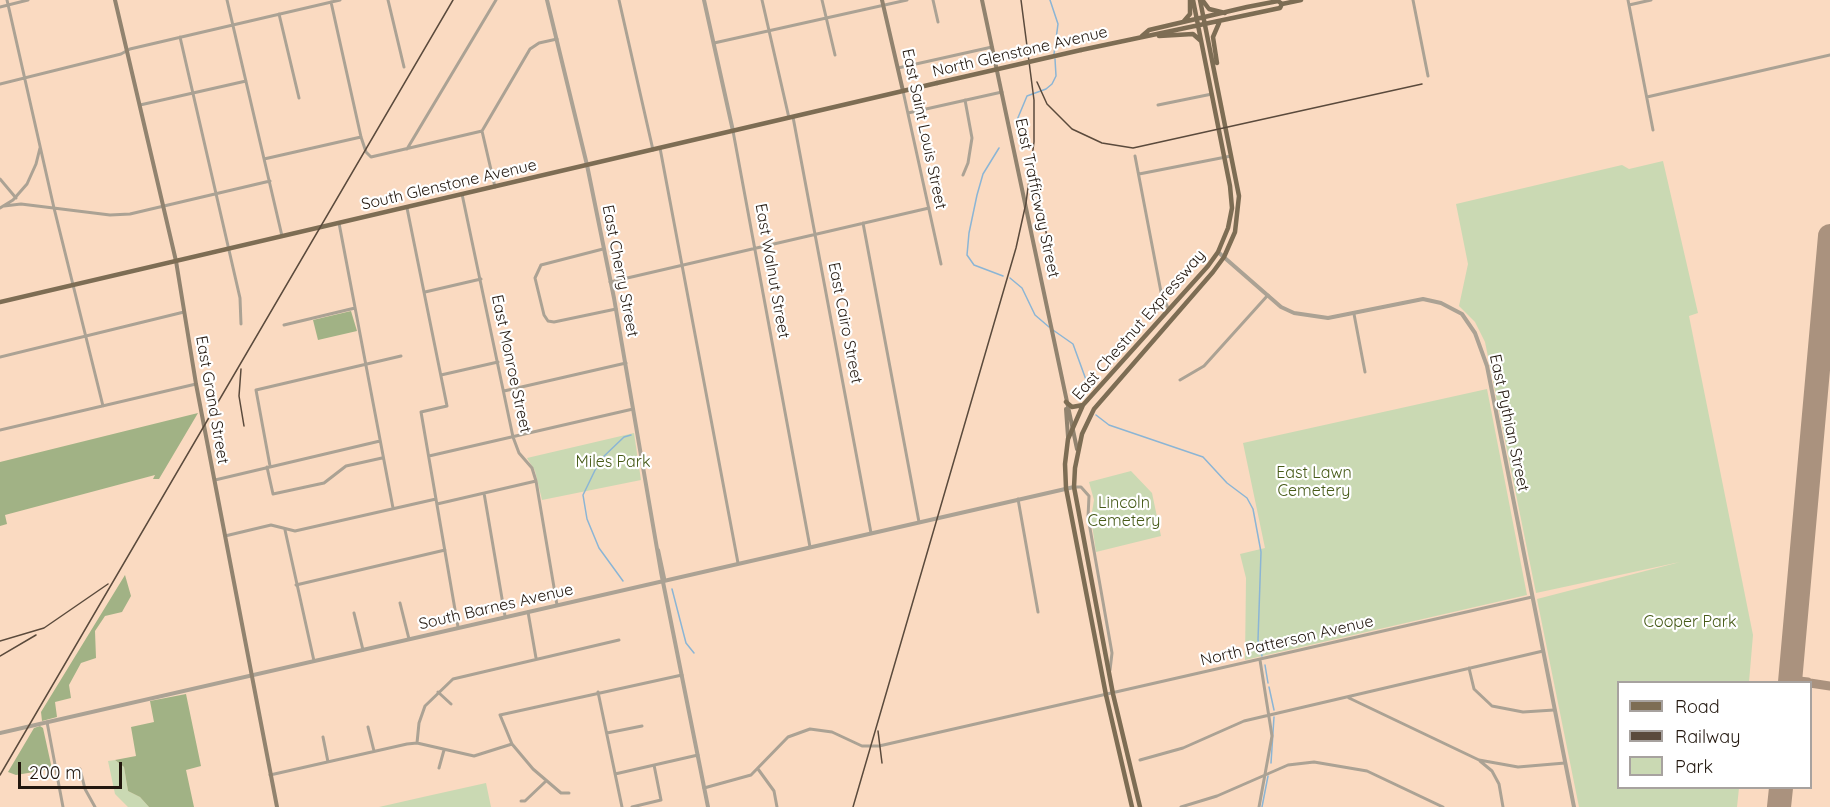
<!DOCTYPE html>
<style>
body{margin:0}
#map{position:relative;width:1830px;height:807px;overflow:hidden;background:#fadac1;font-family:Quicksand,sans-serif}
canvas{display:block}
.legend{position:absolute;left:1617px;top:681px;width:195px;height:108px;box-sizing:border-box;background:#fff;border:2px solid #a7a29f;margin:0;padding:8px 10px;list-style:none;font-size:18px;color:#22170e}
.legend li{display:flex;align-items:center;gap:12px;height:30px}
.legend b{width:30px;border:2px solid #a7a29f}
.scale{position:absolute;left:18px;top:762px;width:104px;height:27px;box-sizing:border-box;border:3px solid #22170e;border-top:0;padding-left:8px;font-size:18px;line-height:21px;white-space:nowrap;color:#22170e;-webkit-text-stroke:4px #fff;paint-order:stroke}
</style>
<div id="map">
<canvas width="1830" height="807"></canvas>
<ul class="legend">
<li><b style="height:8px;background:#7d6d54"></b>Road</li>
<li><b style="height:8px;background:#5a4a3c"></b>Railway</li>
<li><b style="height:16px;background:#cad9b3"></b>Park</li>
</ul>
<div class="scale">200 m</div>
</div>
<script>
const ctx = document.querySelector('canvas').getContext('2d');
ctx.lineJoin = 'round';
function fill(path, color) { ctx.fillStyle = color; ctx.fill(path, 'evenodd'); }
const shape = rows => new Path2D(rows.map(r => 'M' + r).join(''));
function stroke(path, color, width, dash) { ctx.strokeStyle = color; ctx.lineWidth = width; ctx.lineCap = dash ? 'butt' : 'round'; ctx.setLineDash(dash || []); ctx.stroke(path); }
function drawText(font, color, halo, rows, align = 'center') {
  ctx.font = font + ' Quicksand,sans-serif'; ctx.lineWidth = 4.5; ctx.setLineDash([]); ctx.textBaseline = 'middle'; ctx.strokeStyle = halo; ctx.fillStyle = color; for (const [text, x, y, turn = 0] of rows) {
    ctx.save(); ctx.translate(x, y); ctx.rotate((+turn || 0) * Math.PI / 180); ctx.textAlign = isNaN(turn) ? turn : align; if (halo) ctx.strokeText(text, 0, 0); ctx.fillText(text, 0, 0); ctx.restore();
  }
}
const green = shape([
 [1663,161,1698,313,1689,316,1753,635,1749,682,1618,682,1618,788,1739,788,1737,807,1579,807,1537,599,1680,562,1536,593,1485,342,1475,322,1459,306,1468,264,1456,204,1622,165,1629,169],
 [1487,389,1527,595,1245,660,1246,578,1240,554,1265,548,1243,443],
 [634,433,641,480,542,500,535,471,527,458],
 [1131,471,1152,493,1161,536,1096,552,1091,518,1094,500,1089,482],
 [115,760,124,767,128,791,140,797,149,807,128,807,115,794,108,761],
 [486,783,491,807,379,807,423,797]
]);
const forest = shape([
 [351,311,357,331,318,340,313,320],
 [198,413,159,479,153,479,155,475,5,515,7,524,0,526,0,462],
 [125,575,131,596,122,612,105,616,95,631,96,658,81,663,69,685,71,698,55,702,57,717,42,721,41,712],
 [186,694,201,766,186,770,194,807,149,807,140,797,128,791,124,767,115,760,136,756,131,727,154,722,150,701],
 [40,726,43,728,52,769,16,775,8,772,34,728]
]);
const stream = shape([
 [1050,0,1058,24,1054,54],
 [1017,120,1027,96,1046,89,1052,84,1056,76,1055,59],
 [999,148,983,174,977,195,969,233,967,255,974,265,1003,276],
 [1010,278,1022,288,1035,315,1049,327],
 [1053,330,1073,344,1089,388],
 [1096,415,1109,425,1203,457,1227,483,1247,498,1253,509,1261,552,1258,640,1262,656],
 [623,581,599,548,587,519,583,495,600,460,624,437,631,435],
 [672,589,686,643,694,653],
 [1265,665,1268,683],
 [1269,687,1274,710],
 [1271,763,1274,717],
 [1262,807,1268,776]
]);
const taxiway = shape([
 [1790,680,1808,682],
 [1810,683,1830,686]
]);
const runway = shape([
 [1790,682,1830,236],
 [1779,807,1781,788]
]);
const minor = shape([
 [7,0,54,208,103,406],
 [227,0,282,236],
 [388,0,404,67],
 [619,0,653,150],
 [762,0,789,118],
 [822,0,835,55],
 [933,0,938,22],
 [1413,0,1428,76],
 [1628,0,1653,130],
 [331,2,361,137,366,152,371,157,482,131,530,49,539,43,557,39],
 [1629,5,1651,0],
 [0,7,28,0],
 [279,14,299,98],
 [180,37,240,298,241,324],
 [714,43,907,0],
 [898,68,992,47],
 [0,84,121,54,130,49,340,0],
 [903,91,941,264],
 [1647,97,1830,55],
 [140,105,246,81],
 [1158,105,1212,94],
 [908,113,1002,92],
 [793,117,871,533],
 [482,131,495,187],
 [733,131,810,547],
 [660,148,738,563],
 [407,149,496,0],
 [1135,156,1161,292,1169,310],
 [264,159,361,137],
 [1139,174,1231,156],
 [963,175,968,163,972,138,965,100],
 [0,179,16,198],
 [462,194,513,437,519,453,532,468,536,481,557,605],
 [4,206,21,204,110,215,130,214,270,181],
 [0,208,13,200,27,184,36,164,40,148],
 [407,208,447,406,421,412,458,627],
 [339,223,393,508],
 [863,223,919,522],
 [603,249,541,265,535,278,544,315,548,321,554,322,616,309],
 [610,282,929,208],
 [425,292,481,279],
 [1354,314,1365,372],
 [284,325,355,308],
 [0,357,184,312],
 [441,375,498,362],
 [1180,380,1204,366,1268,295],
 [504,391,626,363],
 [0,430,196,384],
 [429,456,633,409],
 [270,466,256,390,401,356],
 [267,467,273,494,324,483,346,466,382,458],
 [215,480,380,441],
 [1074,487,1081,487,1089,496,1088,517,1112,653,1110,670],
 [484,493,505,616],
 [1018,499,1038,612],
 [437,504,536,481],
 [285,530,314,661],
 [225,536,271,525,295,531,436,499],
 [296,585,445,550],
 [400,603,409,639],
 [528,612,536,658],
 [354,613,363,650],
 [1469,668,1474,689,1492,706,1523,712,1554,710],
 [438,692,451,704],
 [598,692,622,807],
 [1349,698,1479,760,1518,767,1565,763],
 [47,722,63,807],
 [368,727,374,751],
 [607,733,642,726],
 [323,737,328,762],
 [417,743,419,723,425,706,453,679,619,640],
 [1140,760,1183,748,1244,721,1543,651],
 [1480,761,1492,771,1499,784,1503,807],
 [439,768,444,750],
 [80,769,85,789,95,807],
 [758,769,774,791,777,807],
 [615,774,698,755],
 [270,775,407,744,417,743,474,756,512,744],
 [704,788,751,775,788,737,810,729,832,732,862,746,879,746,1532,597],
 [569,793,561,793,533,769,512,744,500,715,682,675],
 [521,801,525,801,545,782],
 [632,807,661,800,654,765],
 [1181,807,1217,796,1288,765,1314,762,1367,771,1443,807],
 [1259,807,1272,736,1260,660]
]);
const tertiary = shape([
 [547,0,587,165,614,298,661,572,708,807],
 [704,0,733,131],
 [1218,252,1281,307,1294,313,1328,318,1423,299,1441,303,1462,314,1475,333,1487,366,1574,807],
 [658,550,664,578],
 [0,733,1074,487]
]);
const secondary = shape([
 [115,0,176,261,196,384,277,807],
 [882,0,903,91],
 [982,0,1077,449],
 [1066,409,1068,437]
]);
const primary = shape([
 [1203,1,1209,9,1225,13],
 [1184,21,1190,14,1190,0],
 [1142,36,1149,30,1247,7,1278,1,1282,4,1301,0],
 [1159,36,1193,34,1201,41],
 [1081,50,1280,8,1282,4],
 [1217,63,1213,37,1219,23],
 [0,302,937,83],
 [1066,402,1072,407,1083,405],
 [1132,807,1106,695,1066,488,1065,464,1068,439,1083,405,1208,266,1218,252,1228,228,1232,208,1230,186,1193,0],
 [1140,807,1113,694,1074,487,1075,468,1082,434,1094,409,1213,272,1224,257,1235,232,1239,196,1200,0]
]);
const rail = shape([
 [1037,82,1047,104,1072,129,1102,143,1133,148,1422,84],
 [1035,175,1048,242],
 [241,369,239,396,244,426],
 [0,641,44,628,108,584],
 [0,656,36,635],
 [878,731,882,763],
 [0,775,453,0],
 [853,807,1016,248,1026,203,1034,142,1034,100,1021,0]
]);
const primaryBridge = shape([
 [937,83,1081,50]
]);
const streetNames = [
 ["North Glenstone Avenue",1020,52,-13],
 ["East Saint Louis Street",924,129,78],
 ["South Glenstone Avenue",449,185,-13],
 ["East Trafficway Street",1037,198,78],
 ["East Cherry Street",620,271,79],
 ["East Walnut Street",772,271,80],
 ["East Cairo Street",845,323,79],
 ["East Chestnut Expressway",1139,325,-49],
 ["East Monroe Street",511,364,78],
 ["East Grand Street",212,400,80],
 ["East Pythian Street",1509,423,78],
 ["South Barnes Avenue",496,607,-13],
 ["North Patterson Avenue",1287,641,-13]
];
const parkNames = [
 ["Miles Park",613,462],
 ["East Lawn",1314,473],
 ["Cemetery",1314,491],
 ["Lincoln",1124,503],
 ["Cemetery",1124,521],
 ["Cooper Park",1690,622]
];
fill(green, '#cad9b3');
fill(forest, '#a1b285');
stroke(stream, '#8bb5d5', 1.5);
stroke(taxiway, '#aa927e', 9);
stroke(runway, '#aa927e', 24);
stroke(minor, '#aba294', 3);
stroke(tertiary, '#aba294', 4);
stroke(secondary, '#91836f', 4);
stroke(primary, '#7d6d54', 4.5);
stroke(rail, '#5a4a3c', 1.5);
stroke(primaryBridge, '#7d6d54', 4.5);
drawText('16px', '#22170e', '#fff', streetNames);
drawText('16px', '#465a17', '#fff', parkNames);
</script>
